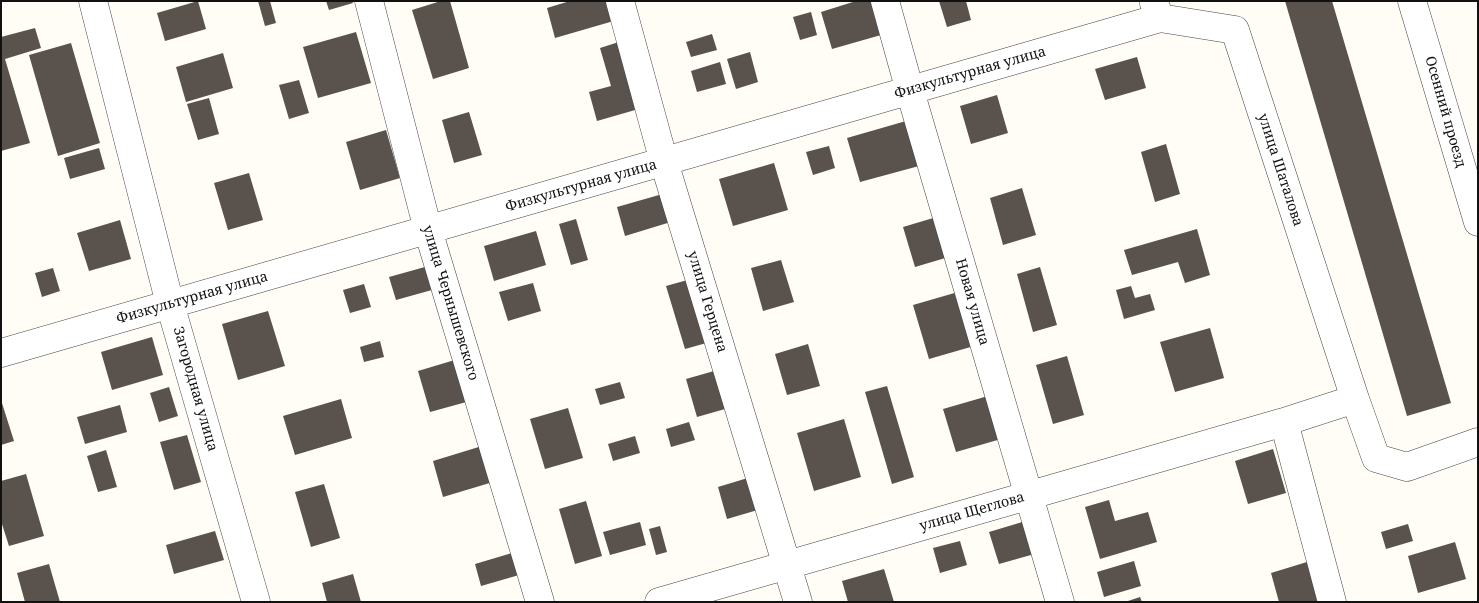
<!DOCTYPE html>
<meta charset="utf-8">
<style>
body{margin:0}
#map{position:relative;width:1479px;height:603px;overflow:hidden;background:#fffdf5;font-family:"Noto Serif",serif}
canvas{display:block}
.frame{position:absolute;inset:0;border:2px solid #111;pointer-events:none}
</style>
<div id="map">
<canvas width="1479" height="603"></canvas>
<div class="frame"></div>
</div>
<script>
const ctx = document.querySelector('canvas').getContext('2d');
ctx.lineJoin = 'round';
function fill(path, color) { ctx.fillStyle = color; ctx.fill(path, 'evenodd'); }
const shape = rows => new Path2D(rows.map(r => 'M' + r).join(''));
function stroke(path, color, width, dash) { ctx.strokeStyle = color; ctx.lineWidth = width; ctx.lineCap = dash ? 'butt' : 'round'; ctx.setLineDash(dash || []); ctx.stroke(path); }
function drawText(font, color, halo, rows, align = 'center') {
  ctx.font = font + ' "Noto Serif",serif'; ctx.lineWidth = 5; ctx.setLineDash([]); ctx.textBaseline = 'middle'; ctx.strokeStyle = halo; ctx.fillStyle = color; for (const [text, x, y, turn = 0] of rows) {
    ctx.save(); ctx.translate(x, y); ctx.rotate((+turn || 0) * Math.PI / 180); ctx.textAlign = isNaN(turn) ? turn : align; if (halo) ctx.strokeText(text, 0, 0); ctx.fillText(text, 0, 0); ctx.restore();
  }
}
const building = shape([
 [198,1,206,29,165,41,157,13],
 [258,1,270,1,276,23,265,26],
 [326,1,352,1,353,3,329,10],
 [441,1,450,1,469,68,433,79,412,10],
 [570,1,611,1,617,20,555,38,547,8],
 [856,1,871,1,881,35,832,49,821,12],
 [939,1,966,1,971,20,947,27],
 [1285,1,1332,1,1451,403,1407,416],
 [811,12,817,35,800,40,793,17],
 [35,28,41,48,5,59,30,143,1,151,1,37],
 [356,32,371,83,318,98,303,47],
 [712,34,717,50,691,57,686,42],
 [622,41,642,108,597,121,589,92,611,86,600,48],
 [71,43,100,143,58,156,29,55],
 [750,52,758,82,736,89,727,59],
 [223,53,233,88,186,102,176,67],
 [1137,57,1146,88,1105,100,1095,69],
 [720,62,726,84,697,92,691,71],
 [299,80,309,113,289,119,279,85],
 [997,95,1008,133,971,144,960,106],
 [209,98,219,134,198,140,187,104],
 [469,112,482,155,454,163,442,120],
 [906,121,919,166,860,182,847,138],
 [386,130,400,178,360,190,346,142],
 [1166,144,1180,194,1155,202,1141,152],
 [829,146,835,168,813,175,806,152],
 [99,148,105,169,70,179,64,158],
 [774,163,788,210,733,226,719,179],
 [249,173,263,220,228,230,214,183],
 [1022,188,1036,235,1003,245,990,198],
 [666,193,674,221,625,236,617,207],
 [940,216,952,256,915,267,903,227],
 [576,219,588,260,571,265,559,224],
 [120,220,131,259,89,271,77,233],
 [1197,229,1210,275,1185,283,1178,262,1132,275,1124,250],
 [536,231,546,265,494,281,484,246],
 [781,260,794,302,763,311,751,268],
 [432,265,439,288,396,300,389,277],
 [1040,267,1057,325,1033,332,1017,274],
 [53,268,60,291,42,297,35,273],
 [691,279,710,342,685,349,666,286],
 [533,283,541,311,508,321,499,292],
 [364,284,371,307,350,313,343,290],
 [1131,286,1135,298,1150,294,1155,310,1124,319,1116,290],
 [958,292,974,346,929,359,913,305],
 [268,311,285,366,238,380,222,324],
 [1210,328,1224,378,1175,392,1160,342],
 [152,337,163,375,112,390,101,352],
 [380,341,384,357,364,362,360,347],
 [808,344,820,386,787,395,775,354],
 [1067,356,1084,415,1053,424,1036,365],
 [458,359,470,401,430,412,418,371],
 [721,369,732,407,697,417,686,379],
 [620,382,625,398,600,405,595,389],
 [887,386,914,477,892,484,865,392],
 [169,387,178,416,159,422,150,393],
 [988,396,1001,439,956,452,943,409],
 [341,399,352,438,295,455,283,416],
 [1,400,14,441,1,445],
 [120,405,127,432,85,444,77,417],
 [568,408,583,458,545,469,530,419],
 [844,419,861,477,814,491,797,433],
 [689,422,695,440,671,447,666,429],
 [187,435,201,482,174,490,160,442],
 [635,436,640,453,613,461,608,444],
 [482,446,493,482,443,497,433,461],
 [1273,449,1286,493,1248,504,1235,461],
 [106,450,117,487,98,492,87,456],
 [26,474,44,536,9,546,1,521,1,481],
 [751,477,761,509,727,519,718,487],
 [324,484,340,538,311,547,295,492],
 [1109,500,1115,521,1148,512,1157,542,1100,559,1085,507],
 [586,501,602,556,575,564,559,509],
 [1029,520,1038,553,999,564,989,532],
 [640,522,646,545,610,555,603,532],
 [1408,524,1413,541,1386,549,1381,532],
 [660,526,667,552,656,555,649,529],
 [215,531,224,560,174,574,166,545],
 [960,541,967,565,940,573,933,548],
 [1455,542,1466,579,1418,593,1408,556],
 [512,553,519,575,481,586,475,564],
 [1134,561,1141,586,1104,597,1097,572],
 [1307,562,1318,602,1279,602,1271,573],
 [49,564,60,602,25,602,17,573],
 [884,569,894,602,848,602,842,581],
 [353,574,361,602,327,602,322,583],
 [1140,597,1142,602,1128,602,1128,601]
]);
const street = shape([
 [93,1,170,304,256,602],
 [369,1,428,230,540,602],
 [620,1,664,162,798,602],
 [885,1,910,91,1060,602],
 [1412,1,1478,222],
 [1154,3,1160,18,1235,30,1355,399,1284,422,1332,602],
 [1,353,1160,18],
 [1355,399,1376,458,1407,467,1478,442],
 [659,602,1284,422]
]);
const streetNames = [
 ["Физкультурная улица",970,73,-16],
 ["Осенний проезд",1445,112,74],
 ["улица Шаталова",1280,170,72],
 ["Физкультурная улица",581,186,-16],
 ["Физкультурная улица",192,298,-16],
 ["улица Герцена",707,302,73],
 ["Новая улица",972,302,74],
 ["улица Чернышевского",450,303,73],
 ["Загородная улица",195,389,74],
 ["улица Щеглова",972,512,-16]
];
fill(building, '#5a524d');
stroke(street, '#444', 29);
stroke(street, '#fff', 28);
drawText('14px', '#111', '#fff', streetNames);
</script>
